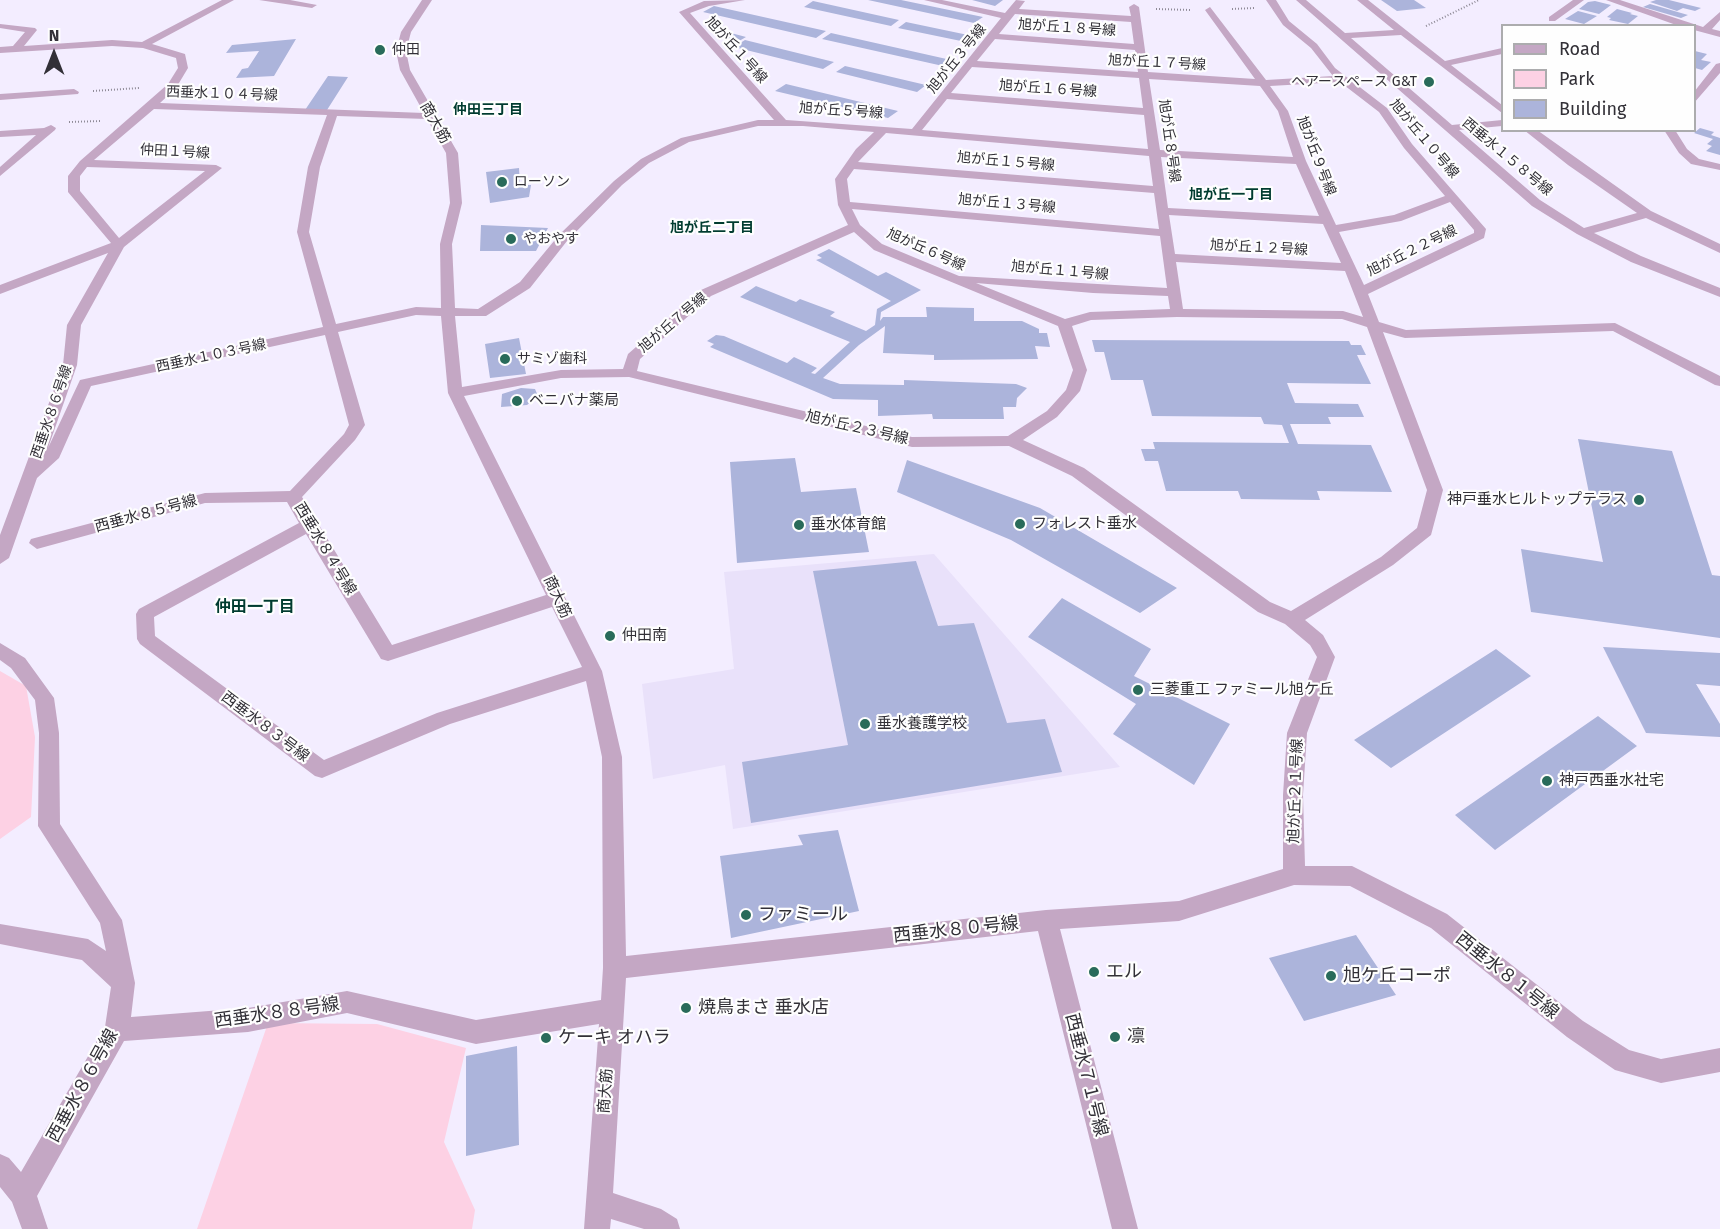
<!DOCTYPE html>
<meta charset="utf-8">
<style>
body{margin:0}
#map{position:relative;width:1720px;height:1229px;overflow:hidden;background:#f3edff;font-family:"Fira Sans",sans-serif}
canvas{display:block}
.legend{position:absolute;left:1501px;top:24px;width:195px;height:108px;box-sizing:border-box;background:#fefefe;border:2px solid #acacae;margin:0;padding:8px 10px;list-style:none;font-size:18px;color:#323037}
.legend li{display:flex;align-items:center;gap:12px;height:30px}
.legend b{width:30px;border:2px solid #acacae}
.north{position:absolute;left:24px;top:24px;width:60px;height:60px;-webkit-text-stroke:4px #fefefe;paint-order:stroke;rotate:0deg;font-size:16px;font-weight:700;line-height:24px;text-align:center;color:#323037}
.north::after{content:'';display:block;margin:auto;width:21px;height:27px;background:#323037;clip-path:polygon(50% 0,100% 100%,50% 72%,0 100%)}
</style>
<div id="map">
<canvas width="1720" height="1229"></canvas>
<ul class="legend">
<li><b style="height:8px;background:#c4a7c4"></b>Road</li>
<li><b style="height:16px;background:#fdd1e4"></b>Park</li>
<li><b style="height:16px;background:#acb4db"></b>Building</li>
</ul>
<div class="north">N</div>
</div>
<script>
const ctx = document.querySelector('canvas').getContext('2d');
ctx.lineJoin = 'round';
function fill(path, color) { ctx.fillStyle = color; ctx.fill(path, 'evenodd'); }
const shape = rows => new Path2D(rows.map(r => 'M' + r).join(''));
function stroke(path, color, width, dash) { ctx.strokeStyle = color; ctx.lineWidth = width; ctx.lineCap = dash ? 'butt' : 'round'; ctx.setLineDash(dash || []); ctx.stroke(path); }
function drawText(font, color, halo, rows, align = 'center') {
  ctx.font = font + ' "Fira Sans","Noto Sans JP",sans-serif'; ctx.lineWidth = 4.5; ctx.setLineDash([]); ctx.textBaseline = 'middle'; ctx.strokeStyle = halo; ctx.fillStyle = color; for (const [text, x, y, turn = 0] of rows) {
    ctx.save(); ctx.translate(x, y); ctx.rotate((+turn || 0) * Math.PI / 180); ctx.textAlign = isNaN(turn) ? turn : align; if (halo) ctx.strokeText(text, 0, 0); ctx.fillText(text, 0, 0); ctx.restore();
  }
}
const built = shape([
 [934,554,1120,767,733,829,725,765,653,779,642,684,734,669,724,572]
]);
const green = shape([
 [0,671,26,686,35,737,31,817,0,839],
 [268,1023,377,1024,466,1048,444,1142,475,1210,472,1229,197,1229]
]);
const building = shape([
 [868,0,901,0,983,17,974,23],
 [972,0,1003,0,995,6],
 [1381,0,1414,0,1426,8,1397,11],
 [1656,0,1669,0,1701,8,1695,11,1683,8,1677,11,1650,2],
 [813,1,899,20,891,26,804,7],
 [1595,1,1611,5,1599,14,1579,9,1588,2],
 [1650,4,1688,15,1681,18,1643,7],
 [714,6,826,31,816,38,703,12],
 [1617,9,1632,13,1630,14,1638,16,1628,24,1609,20,1611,18,1607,17],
 [1578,11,1597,16,1584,24,1565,19],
 [906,22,968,35,961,41,898,28],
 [731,33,746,37,734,44,729,42,733,40,724,38],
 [831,33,951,60,943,66,822,39],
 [296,39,274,76,236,78,242,69,248,68,259,51,226,53,232,45],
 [745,40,834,62,823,69,734,47],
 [1695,51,1707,54,1701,60,1711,62,1702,70,1695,68],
 [845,66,926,85,917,92,836,72],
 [328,76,348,77,327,110,305,110],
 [786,84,898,111,888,118,775,91],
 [1700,128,1714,132,1711,135,1720,138,1720,155,1706,151,1712,146,1707,144,1713,139,1694,133],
 [519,168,520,185,531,185,529,197,490,203,486,172],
 [481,225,548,228,536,251,480,251],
 [829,249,878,276,886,272,921,290,881,312,880,321,883,317,927,317,926,307,974,308,974,321,1022,321,1039,329,1039,333,1047,333,1050,347,1035,346,1038,359,934,360,934,355,883,353,885,326,859,345,823,378,840,384,904,385,904,380,1016,384,1027,388,1017,398,1016,407,1003,407,1004,419,933,419,932,414,878,416,878,400,833,399,710,347,714,344,707,341,716,335,724,336,787,363,794,357,817,368,811,373,815,374,850,342,740,297,756,286,796,302,800,299,835,312,830,316,866,331,875,325,877,309,891,301,816,260,822,258,817,255],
 [519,338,526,374,490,378,485,344],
 [1092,340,1349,341,1351,345,1361,345,1366,355,1357,355,1371,384,1287,383,1295,403,1358,404,1364,417,1328,417,1331,424,1290,424,1298,444,1371,445,1392,492,1317,491,1320,500,1241,499,1238,491,1166,491,1158,461,1145,461,1141,449,1155,449,1153,442,1289,443,1282,425,1264,424,1261,417,1152,416,1143,380,1111,380,1104,352,1095,352],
 [521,388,535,389,538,396,527,405,501,407,502,394],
 [1578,439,1672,451,1712,575,1720,576,1720,638,1531,612,1521,549,1603,562],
 [795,458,801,492,856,488,869,552,737,563,730,462],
 [907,460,1040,508,1177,588,1140,613,1011,540,897,492],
 [916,561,938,626,974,623,1007,723,1045,719,1062,772,751,823,742,762,848,745,813,571],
 [1062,598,1151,649,1134,676,1230,724,1194,785,1113,734,1136,704,1028,637],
 [1603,647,1720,653,1720,686,1696,684,1720,724,1720,737,1646,733],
 [1496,649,1531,676,1391,768,1354,740],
 [1598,716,1637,746,1495,850,1455,815],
 [838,830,859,911,731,938,720,856,803,845,798,835],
 [1356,935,1396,995,1304,1021,1269,958],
 [517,1046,519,1145,466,1156,466,1056]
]);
const path = shape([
 [1156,9,1191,10],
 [1232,9,1254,8],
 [1426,26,1479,0],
 [93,91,139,88],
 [69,122,101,121]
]);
const minor = shape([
 [222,0,234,0,152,44,185,54,188,68,176,88,160,103,424,113,400,70,396,51,401,32,422,0,432,0,411,32,406,51,410,70,458,153,462,203,452,244,455,308,478,309,520,282,559,235,614,181,641,159,681,138,758,120,774,120,679,12,704,1,745,0,709,6,690,13,786,120,912,129,1001,18,924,0,942,0,1005,13,1016,0,1025,1,1019,9,1131,16,1129,7,1134,4,1139,7,1148,72,1255,79,1205,10,1210,7,1266,80,1333,76,1311,48,1283,25,1266,0,1276,0,1289,21,1317,44,1335,68,1387,108,1412,144,1486,229,1484,238,1368,294,1379,322,1406,330,1615,323,1720,376,1720,386,1715,385,1613,331,1405,338,1383,332,1443,490,1431,535,1393,565,1305,620,1323,635,1335,657,1307,733,1303,795,1305,866,1352,866,1447,914,1583,1021,1629,1050,1661,1059,1720,1048,1720,1072,1661,1083,1615,1070,1567,1037,1431,928,1350,886,1294,885,1179,921,1060,929,1138,1229,1112,1229,1038,931,626,978,613,1193,661,1209,677,1219,680,1229,644,1229,611,1219,610,1229,584,1229,599,1024,476,1044,347,1013,248,1032,124,1041,37,1196,48,1229,22,1229,12,1202,0,1187,0,1154,9,1158,21,1172,105,1027,111,987,82,960,0,944,0,924,88,939,106,951,100,923,38,826,39,733,35,700,11,668,0,660,0,643,25,658,54,698,59,733,60,824,122,920,135,983,131,1017,248,1008,347,991,476,1020,601,1000,603,968,602,757,586,681,450,724,322,778,315,776,140,644,137,639,136,614,139,609,299,523,287,502,205,503,37,549,29,543,31,539,205,493,290,491,344,434,349,425,325,335,91,386,59,458,37,478,9,558,0,564,0,535,63,365,67,325,108,253,0,294,0,285,111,243,68,192,68,176,80,161,168,84,178,68,176,58,143,48,112,46,0,53,0,47,13,46,25,32,0,28,0,24,35,28,37,30,24,46,112,40,142,42,222,0],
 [1015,14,1131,22,1134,44,999,34,1015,14],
 [995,39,1135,50,1138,72,977,61,995,39],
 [972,67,1139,78,1143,108,951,93,972,67],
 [1149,79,1260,86,1278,111,1293,157,1160,150,1149,79],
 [1340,82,1379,112,1404,148,1445,196,1394,215,1336,225,1306,161,1288,111,1270,86,1340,82],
 [947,99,1144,115,1148,149,922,130,947,99],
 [154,109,327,115,308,167,297,232,323,327,80,380,48,448,77,365,81,325,124,247,222,168,216,165,94,160,154,109],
 [337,116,427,119,446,153,450,203,440,244,441,308,416,307,336,324,309,232,320,167,337,116],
 [758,126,803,126,874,132,856,149,835,179,838,205,848,225,701,290,628,354,623,369,561,370,462,387,455,316,486,316,530,288,567,241,622,185,649,163,689,142,758,126],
 [886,133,1149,156,1153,186,858,162,886,133],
 [1161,157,1296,164,1319,216,1168,208,1161,157],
 [87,167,205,171,119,238,80,191,80,176,87,167],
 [854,169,1154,193,1159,229,850,202,847,179,854,169],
 [1450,202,1474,230,1474,233,1364,285,1339,232,1401,221,1450,202],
 [852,209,1160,236,1167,288,959,276,882,244,860,225,852,209],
 [1169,215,1323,224,1341,263,1175,254,1169,215],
 [854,232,874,250,1058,326,1073,370,1066,390,1047,411,1008,436,912,437,637,371,640,359,711,296,854,232],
 [1176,262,1345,271,1363,317,1343,311,1183,309,1176,262],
 [976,283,1093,293,1168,296,1170,309,1090,312,1065,319,976,283],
 [416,315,441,316,448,393,546,595,392,645,302,497,355,440,365,425,338,332,416,315],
 [1177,317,1342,319,1367,327,1427,490,1417,528,1381,557,1291,611,1270,602,1084,468,1023,440,1057,417,1080,391,1087,370,1072,326,1091,320,1177,317],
 [629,377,912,447,1009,446,1072,476,1258,612,1285,624,1310,645,1317,657,1287,733,1283,795,1283,869,1179,901,1046,910,626,956,622,757,602,671,464,396,561,378,629,377],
 [306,534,381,659,388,661,552,607,582,667,437,713,324,760,155,636,154,617,306,534],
 [259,0,290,0,317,5,312,8,259,0],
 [1296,0,1306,0,1345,33,1394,30,1357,0,1368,0,1445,61,1502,48,1502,54,1451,65,1502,105,1502,113,1401,35,1351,38,1452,125,1502,120,1502,126,1459,130,1540,200,1584,228,1637,213,1568,165,1524,130,1537,130,1651,211,1720,244,1720,253,1646,218,1594,233,1641,256,1720,288,1720,297,1631,262,1577,234,1532,206,1296,0],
 [1573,0,1584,0,1555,21,1549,21,1549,17,1573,0],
 [1606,0,1620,0,1703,27,1720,12,1720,20,1712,29,1720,31,1720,37,1694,30,1694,26,1679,26,1606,0],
 [1720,63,1720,73,1694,103,1694,92,1716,64,1720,63],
 [74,89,79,92,78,94,0,100,0,94,74,89],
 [51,125,56,128,55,130,0,176,0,167,36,135,0,137,0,131,44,128,51,125],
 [1664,130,1675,130,1687,149,1699,159,1720,164,1720,170,1691,164,1679,153,1664,130]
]);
const markers = [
 [380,50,6,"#296b5a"],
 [1429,82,6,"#296b5a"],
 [502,182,6,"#296b5a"],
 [511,239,6,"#296b5a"],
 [505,359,6,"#296b5a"],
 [517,401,6,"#296b5a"],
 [1639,500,6,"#296b5a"],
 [1020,524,6,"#296b5a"],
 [799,525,6,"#296b5a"],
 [610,636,6,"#296b5a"],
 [1138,690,6,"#296b5a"],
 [865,724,6,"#296b5a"],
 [1547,781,6,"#296b5a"],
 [746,915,6,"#296b5a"],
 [1094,972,6,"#296b5a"],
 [1331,976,6,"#296b5a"],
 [686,1008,6,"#296b5a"],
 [1115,1037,6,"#296b5a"],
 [546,1038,6,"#296b5a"]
];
const farStreetnames = [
 ["旭が丘１８号線",1067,28,4],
 ["旭が丘１号線",736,50,48],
 ["旭が丘３号線",957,59,-51],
 ["旭が丘１７号線",1157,63,3],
 ["旭が丘１６号線",1048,89,4],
 ["西垂水１０４号線",222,94,2],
 ["旭が丘５号線",841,111,4],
 ["旭が丘１０号線",1424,139,50],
 ["旭が丘８号線",1169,141,82],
 ["仲田１号線",175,152,3],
 ["旭が丘９号線",1316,156,69],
 ["西垂水１５８号線",1507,157,40],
 ["旭が丘１５号線",1006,162,5],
 ["旭が丘１３号線",1007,204,5],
 ["旭が丘１２号線",1259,248,3],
 ["旭が丘６号線",926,250,24],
 ["旭が丘２２号線",1412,251,-26],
 ["旭が丘１１号線",1060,271,5],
 ["旭が丘７号線",673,323,-40],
 ["西垂水１０３号線",211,356,-12],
 ["西垂水８６号線",52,412,-71]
];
const farPoinames = [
 ["仲田",392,50],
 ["ヘアースペース G&T",1417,82,"right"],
 ["ローソン",514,182],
 ["やおやす",523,239],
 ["サミゾ歯科",517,359]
];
const farNeighbourhoodnames = [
 ["仲田三丁目",488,110],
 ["旭が丘一丁目",1231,195],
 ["旭が丘二丁目",712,228]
];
const streetNames = [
 ["商大筋",435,123,60],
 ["旭が丘２３号線",857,428,13],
 ["西垂水８５号線",146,514,-15],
 ["西垂水８４号線",325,549,59],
 ["商大筋",557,597,65],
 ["西垂水８３号線",265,727,37],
 ["旭が丘２１号線",1296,791,-88],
 ["商大筋",606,1091,-86]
];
const poiNames = [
 ["ベニバナ薬局",529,401],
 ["神戸垂水ヒルトップテラス",1627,500,"right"],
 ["フォレスト垂水",1032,524],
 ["垂水体育館",811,525],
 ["仲田南",622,636],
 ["三菱重工 ファミール旭ケ丘",1150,690],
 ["垂水養護学校",877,724],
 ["神戸西垂水社宅",1559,781]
];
const neighbourhoodNames = [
 ["仲田一丁目",255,608]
];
const nearPoinames = [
 ["ファミール",758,915],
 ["エル",1106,972],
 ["旭ケ丘コーポ",1343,976],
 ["焼鳥まさ 垂水店",698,1008],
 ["凛",1127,1037],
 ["ケーキ オハラ",558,1038]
];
const nearStreetnames = [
 ["西垂水８０号線",956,930,-6],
 ["西垂水８１号線",1507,976,39],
 ["西垂水８８号線",277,1013,-8],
 ["西垂水７１号線",1086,1075,76],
 ["西垂水８６号線",83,1086,-61]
];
fill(built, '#e9e1fa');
fill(green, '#fdd1e4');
fill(building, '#acb4db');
stroke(path, '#8e8a96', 2, [1, 2]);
fill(minor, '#c4a7c4');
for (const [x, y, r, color] of markers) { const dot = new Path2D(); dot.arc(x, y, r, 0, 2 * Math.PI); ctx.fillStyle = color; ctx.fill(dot); stroke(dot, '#fefefe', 2); }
drawText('14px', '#323037', '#fefefe', farStreetnames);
drawText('14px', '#323037', '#fefefe', farPoinames, 'left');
drawText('bold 14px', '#013c30', '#fefefe', farNeighbourhoodnames);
drawText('15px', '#323037', '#fefefe', streetNames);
drawText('15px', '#323037', '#fefefe', poiNames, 'left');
drawText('bold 16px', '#013c30', '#fefefe', neighbourhoodNames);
drawText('18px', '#323037', '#fefefe', nearPoinames, 'left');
drawText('18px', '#323037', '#fefefe', nearStreetnames);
</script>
